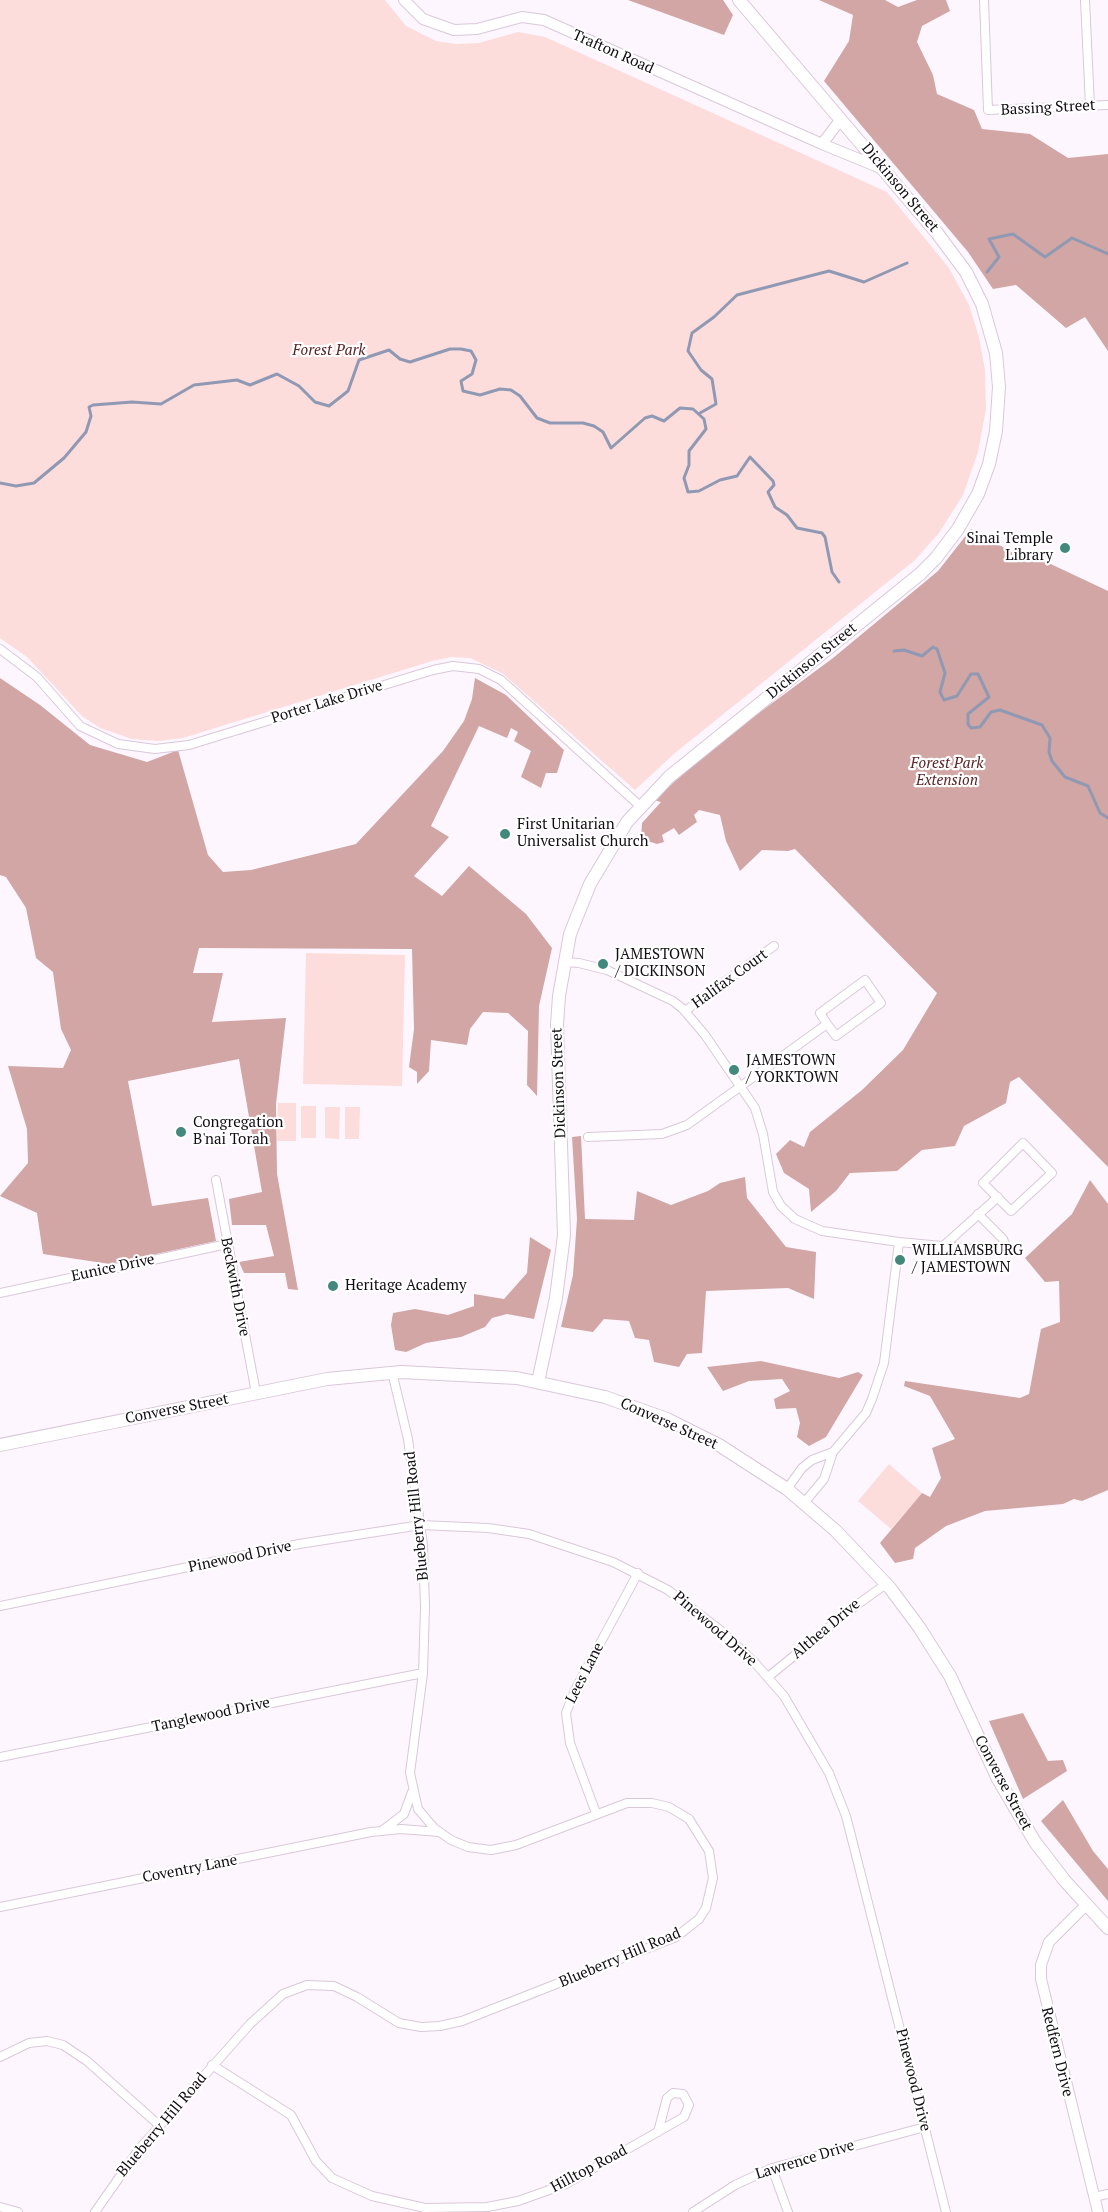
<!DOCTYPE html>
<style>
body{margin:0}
canvas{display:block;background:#fef6fe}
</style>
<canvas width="1108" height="2212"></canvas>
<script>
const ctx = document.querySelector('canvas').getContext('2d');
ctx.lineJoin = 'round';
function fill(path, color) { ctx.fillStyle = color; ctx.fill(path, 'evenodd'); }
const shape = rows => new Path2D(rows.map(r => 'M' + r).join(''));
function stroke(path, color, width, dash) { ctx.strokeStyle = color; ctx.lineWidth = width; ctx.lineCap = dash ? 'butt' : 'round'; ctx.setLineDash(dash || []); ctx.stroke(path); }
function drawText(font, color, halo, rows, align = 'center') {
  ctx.font = font + ' "PT Serif",serif'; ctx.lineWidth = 4.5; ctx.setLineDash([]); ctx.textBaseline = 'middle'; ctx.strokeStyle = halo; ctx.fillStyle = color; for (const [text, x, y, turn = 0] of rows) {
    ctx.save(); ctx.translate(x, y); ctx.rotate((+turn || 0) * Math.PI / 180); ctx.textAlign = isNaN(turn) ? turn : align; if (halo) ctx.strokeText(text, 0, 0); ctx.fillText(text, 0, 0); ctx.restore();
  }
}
const green = shape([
 [0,0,385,0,406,26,436,41,456,44,479,43,518,32,545,37,887,192,949,268,969,305,979,337,985,370,986,409,978,452,963,495,939,533,915,560,675,753,635,790,502,673,470,658,451,657,432,661,183,738,158,741,132,739,100,728,82,716,27,657,0,638],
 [306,953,405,955,402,1086,303,1084],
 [278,1103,296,1103,296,1141,277,1141],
 [301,1106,316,1106,316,1138,301,1138],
 [325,1107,340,1107,339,1139,325,1138],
 [345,1107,360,1107,359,1139,345,1139],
 [889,1464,922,1493,891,1529,858,1501]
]);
const forest = shape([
 [628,0,723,0,733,15,724,35],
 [819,0,885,0,898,7,917,0,946,0,950,11,922,26,917,42,933,75,937,94,974,110,982,129,1030,134,1068,158,1108,154,1108,351,1085,317,1066,328,1016,285,993,289,968,252,824,81,849,41,853,15],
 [971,529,1029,562,1038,558,1108,591,1108,1167,1019,1077,1010,1082,1006,1103,964,1126,955,1146,922,1150,897,1171,850,1173,836,1191,811,1212,809,1189,784,1173,776,1154,790,1140,804,1147,810,1132,862,1090,903,1050,937,993,795,849,788,851,762,850,740,871,726,841,720,815,699,810,694,815,697,822,679,835,674,828,662,835,664,842,657,844,641,839,642,823,661,802,653,800,728,736,833,658,938,571],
 [0,678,40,705,90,745,147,762,178,750,208,855,223,872,251,870,356,844,443,751,464,721,472,699,475,678,506,695,564,750,557,773,546,773,541,788,521,777,531,751,514,741,518,732,511,728,507,738,479,726,431,826,449,837,414,876,442,896,469,866,526,914,552,948,539,1006,537,1096,527,1085,528,1031,508,1013,483,1012,470,1029,467,1045,431,1040,429,1071,417,1084,417,1072,409,1067,414,1029,412,949,199,948,193,973,223,973,212,1022,286,1018,276,1104,277,1174,298,1290,288,1289,285,1273,244,1273,239,1262,274,1256,266,1225,232,1225,229,1199,262,1192,239,1059,128,1081,152,1206,208,1198,216,1241,110,1264,43,1254,37,1213,0,1196,28,1163,27,1129,8,1066,63,1068,71,1050,61,1029,53,972,36,958,26,908,6,877,0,875],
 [581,1136,585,1219,634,1220,637,1191,671,1205,708,1191,720,1183,745,1177,747,1198,786,1247,816,1252,814,1299,788,1288,706,1291,702,1353,687,1354,679,1367,654,1362,649,1340,635,1338,629,1321,604,1319,593,1332,561,1327,573,1275,577,1219,572,1137],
 [1090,1180,1108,1204,1108,1490,1082,1501,1074,1499,1063,1504,985,1511,946,1526,915,1548,913,1559,895,1563,880,1543,922,1493,930,1497,941,1478,932,1448,955,1439,930,1396,904,1386,905,1381,1020,1398,1029,1394,1041,1329,1060,1322,1059,1281,1045,1282,1025,1258,1072,1214],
 [530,1237,551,1250,534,1319,507,1314,492,1318,485,1327,461,1337,426,1343,406,1352,395,1350,391,1325,393,1313,415,1309,448,1315,474,1306,474,1294,504,1299,527,1273],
 [761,1361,839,1378,858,1372,863,1375,826,1437,809,1446,797,1437,800,1423,796,1408,776,1409,774,1399,790,1391,782,1379,749,1381,723,1391,707,1367],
 [1023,1713,1048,1761,1063,1760,1067,1771,1023,1799,989,1721],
 [1063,1800,1093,1851,1108,1869,1108,1901,1041,1821]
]);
const stream = shape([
 [987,272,999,257,989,239,1013,234,1045,257,1072,238,1108,254],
 [700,413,716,404,712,379,701,370,688,351,692,333,714,317,737,295,829,271,864,282,907,263],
 [0,483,16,486,34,483,64,458,86,432,91,416,89,407,93,405,132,402,161,404,194,385,237,380,250,385,277,374,299,386,315,402,329,406,348,391,359,360,389,350,400,359,410,362,450,349,461,349,471,351,476,360,472,374,461,381,463,391,480,395,500,389,511,390,520,396,537,418,550,423,583,423,594,426,603,432,611,448,645,418,652,416,664,421,680,408,693,409,704,419,706,429,689,451,689,465,684,478,688,492,699,491,720,480,737,476,750,457,773,481,774,485,768,492,775,507,787,515,797,528,822,533,825,537,832,572,839,582],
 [894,651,904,650,922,656,933,647,937,649,945,673,940,692,944,700,957,696,971,674,978,674,989,697,968,714,968,724,971,728,980,727,991,712,1000,710,1042,725,1050,738,1049,752,1052,761,1065,777,1088,786,1100,813,1108,818]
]);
const minor = shape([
 [984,0,988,110,1108,105],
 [1085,0,1090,106],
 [0,649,37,677,80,726,118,744,155,749,189,745,433,670,453,666,479,669,501,680,640,806],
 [564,962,579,963,607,970,673,1001,683,1009,705,1035,755,1108,763,1134,773,1192,781,1206,795,1219,822,1231,899,1242,996,1251,1006,1246,1003,1239,978,1214],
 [685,1011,774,946],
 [588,1137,662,1134,687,1125,827,1024,820,1013,865,980,881,1003,836,1036,827,1024],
 [1023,1143,1052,1173,1011,1211,983,1183,1023,1143],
 [216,1180,256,1393],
 [941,1248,998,1197],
 [0,1293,227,1244],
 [787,1489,802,1468,812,1460,833,1452,866,1413,872,1399,884,1363,899,1242],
 [804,1503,824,1479,833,1452],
 [0,1606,299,1544,421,1525,488,1528,529,1534,613,1562,668,1590,720,1630,755,1663,784,1696,829,1773,846,1816,857,1859,946,2212],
 [768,1677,854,1607,886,1584],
 [0,1757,423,1673],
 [596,1813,570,1743,566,1713,575,1690,638,1573],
 [383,1830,404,1814,412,1792],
 [0,1907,371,1832,401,1829,439,1832],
 [0,2057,29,2043,47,2041,63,2045,87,2061,160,2126],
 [212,2065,291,2115,316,2161,332,2178,372,2196,425,2208,487,2207,518,2201,566,2184,661,2130,684,2117,689,2105,683,2094,673,2093,667,2098,658,2132],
 [772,2168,788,2212],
 [1094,2197,1108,2194],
 [0,2207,18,2212],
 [95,2212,140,2148,250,2024,283,1994,307,1985,334,1986,357,1997,399,2023,421,2027,440,2026,462,2021,676,1937,699,1919,706,1908,713,1878,709,1851,689,1819,669,1807,652,1803,627,1803,516,1845,491,1850,468,1847,451,1840,434,1828,418,1809,410,1773,423,1673,425,1607,423,1545,408,1439,392,1372],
 [693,2212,735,2185,772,2168,925,2127]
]);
const tertiary = shape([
 [404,0,423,19,454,30,477,29,522,17,544,20,822,144,883,169],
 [822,144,841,119],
 [1086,1905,1049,1942,1041,1965,1041,1979,1098,2212]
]);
const secondary = shape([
 [538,1382,556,1298,564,1235,557,1025,559,996,570,934,590,884,627,822,669,777,920,574,936,558,958,529,978,494,989,464,996,431,999,387,996,353,982,304,966,272,937,233,739,0],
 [0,1445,327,1379,401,1372,517,1378,605,1397,667,1419,719,1445,787,1489,836,1531,890,1588,919,1627,950,1676,998,1779,1035,1842,1065,1881,1108,1928]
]);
const markers = [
 [1065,548,6,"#43887c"],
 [505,834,6,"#43887c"],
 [603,964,6,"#43887c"],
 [734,1070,6,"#43887c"],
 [181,1132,6,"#43887c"],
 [900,1260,6,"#43887c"],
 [333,1286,6,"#43887c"]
];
const streetNames = [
 ["Trafton Road",613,52,24],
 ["Bassing Street",1048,108,-3],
 ["Dickinson Street",900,188,50],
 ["Dickinson Street",812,661,-39],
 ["Porter Lake Drive",327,702,-17],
 ["Halifax Court",730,979,-36],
 ["Dickinson Street",559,1083,-92],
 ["Eunice Drive",113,1268,-12],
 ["Beckwith Drive",235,1287,79],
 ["Converse Street",177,1409,-11],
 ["Converse Street",669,1424,24],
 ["Blueberry Hill Road",417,1516,-96],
 ["Pinewood Drive",240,1557,-12],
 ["Pinewood Drive",715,1629,41],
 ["Althea Drive",826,1629,-40],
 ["Lees Lane",585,1673,-63],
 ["Tanglewood Drive",211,1715,-12],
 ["Converse Street",1003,1783,62],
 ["Coventry Lane",190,1869,-11],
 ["Blueberry Hill Road",620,1958,-23],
 ["Redfern Drive",1057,2052,76],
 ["Pinewood Drive",913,2080,76],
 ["Blueberry Hill Road",162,2125,-50],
 ["Lawrence Drive",805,2160,-17],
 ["Hilltop Road",589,2169,-28]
];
const parkNames = [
 ["Forest Park",329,351],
 ["Forest Park",947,764],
 ["Extension",947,781]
];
const poiNames = [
 ["Sinai Temple",1053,539,"right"],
 ["Library",1053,556,"right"],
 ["First Unitarian",517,825],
 ["Universalist Church",517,842],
 ["JAMESTOWN",615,955],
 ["/ DICKINSON",615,972],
 ["JAMESTOWN",746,1061],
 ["/ YORKTOWN",746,1078],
 ["Congregation",193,1123],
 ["B'nai Torah",193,1140],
 ["WILLIAMSBURG",912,1251],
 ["/ JAMESTOWN",912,1268],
 ["Heritage Academy",345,1286]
];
fill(green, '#fddddb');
fill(forest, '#d1a6a4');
stroke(stream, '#9099b3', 3);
stroke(minor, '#d9c8da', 10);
stroke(tertiary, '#d9c8da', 12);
stroke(secondary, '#d9c8da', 14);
stroke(minor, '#fff', 8);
stroke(tertiary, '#fff', 10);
stroke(secondary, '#fff', 12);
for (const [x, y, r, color] of markers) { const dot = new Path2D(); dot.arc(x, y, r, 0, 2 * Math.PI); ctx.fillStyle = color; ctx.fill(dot); stroke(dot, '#fff', 2); }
drawText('15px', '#120c13', '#fff', streetNames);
drawText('italic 15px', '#5b2425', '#fff', parkNames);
drawText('15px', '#120c13', '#fff', poiNames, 'left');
</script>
